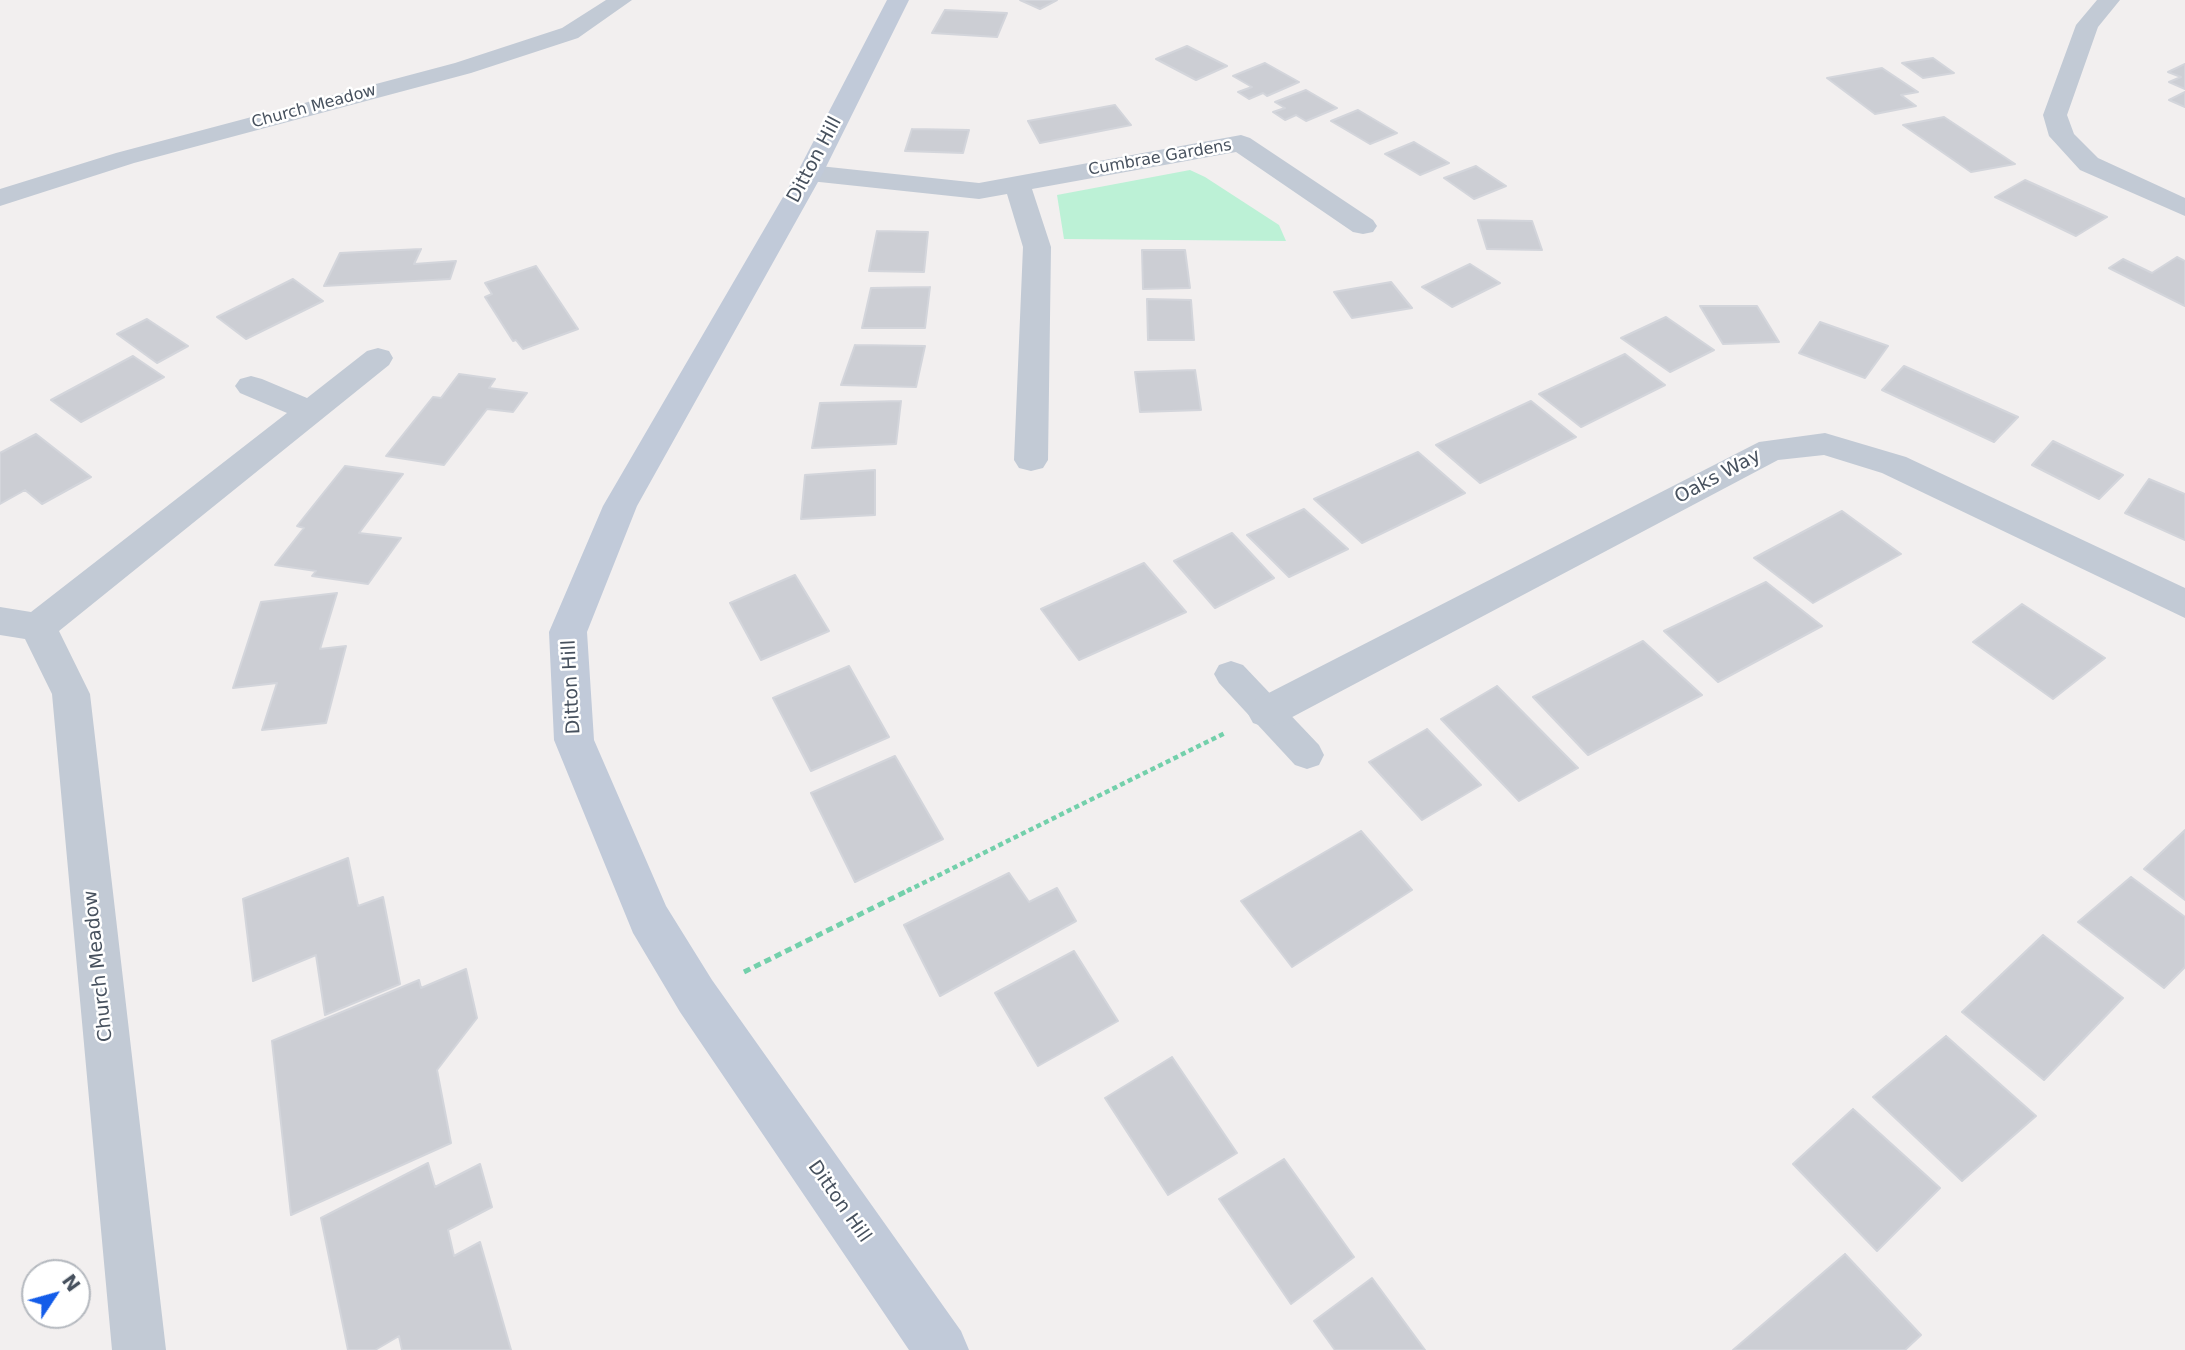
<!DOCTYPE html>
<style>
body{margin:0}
#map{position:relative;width:2185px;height:1350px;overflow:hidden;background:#f2efef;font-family:"DejaVu Sans",sans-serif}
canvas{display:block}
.north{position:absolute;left:21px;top:1259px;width:70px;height:70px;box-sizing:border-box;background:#fff;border:2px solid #b5b9bf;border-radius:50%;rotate:54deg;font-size:19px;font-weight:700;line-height:28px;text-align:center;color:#47515e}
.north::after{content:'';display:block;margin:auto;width:24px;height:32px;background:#135ce9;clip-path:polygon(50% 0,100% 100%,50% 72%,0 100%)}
</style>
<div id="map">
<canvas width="2185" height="1350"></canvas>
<div class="north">N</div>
</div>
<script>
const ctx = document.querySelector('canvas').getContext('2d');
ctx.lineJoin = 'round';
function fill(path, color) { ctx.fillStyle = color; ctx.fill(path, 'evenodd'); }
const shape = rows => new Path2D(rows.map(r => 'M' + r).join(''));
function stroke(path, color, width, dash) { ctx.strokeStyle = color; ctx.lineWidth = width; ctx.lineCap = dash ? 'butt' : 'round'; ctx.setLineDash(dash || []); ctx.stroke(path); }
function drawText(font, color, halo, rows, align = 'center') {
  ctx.font = font + ' "DejaVu Sans",sans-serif'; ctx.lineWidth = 5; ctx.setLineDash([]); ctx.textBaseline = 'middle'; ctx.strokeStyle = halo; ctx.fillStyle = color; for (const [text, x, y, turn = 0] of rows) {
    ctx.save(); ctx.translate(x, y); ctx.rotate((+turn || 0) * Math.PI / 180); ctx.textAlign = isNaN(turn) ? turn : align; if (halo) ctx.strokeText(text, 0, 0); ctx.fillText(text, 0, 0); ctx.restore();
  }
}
const green = shape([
 [1190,170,1205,177,1279,225,1286,241,1064,239,1057,195]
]);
const building = shape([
 [1020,0,1057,0,1040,9,1020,0],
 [945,10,1007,13,997,37,932,33,945,10],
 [1187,46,1227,66,1196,80,1156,59,1187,46],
 [1933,58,1954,73,1923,78,1902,63,1933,58],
 [1265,63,1299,82,1267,96,1263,93,1249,99,1238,92,1252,87,1233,76,1265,63],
 [2185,64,2185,89,2169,82,2181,77,2168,72,2185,64],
 [1882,68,1918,92,1901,95,1916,106,1875,114,1827,78,1882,68],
 [1306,90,1337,108,1306,121,1296,115,1285,120,1273,112,1285,108,1275,102,1306,90],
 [2185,92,2185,107,2169,100,2185,92],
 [1115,105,1131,125,1040,143,1028,121,1115,105],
 [1358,110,1397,133,1370,144,1331,121,1358,110],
 [1944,117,2015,164,1971,172,1903,125,1944,117],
 [912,129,969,130,963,153,905,151,912,129],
 [1414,142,1449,163,1420,175,1385,154,1414,142],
 [1476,166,1506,186,1474,199,1444,178,1476,166],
 [2025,180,2107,217,2076,236,1995,197,2025,180],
 [1478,220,1532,221,1542,250,1487,249,1478,220],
 [877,231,928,232,924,272,869,271,877,231],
 [421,249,414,264,456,261,450,279,324,286,340,253,421,249],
 [1142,250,1185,250,1190,288,1143,289,1142,250],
 [2177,257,2185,261,2185,306,2109,268,2123,259,2152,273,2177,257],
 [1470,264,1500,283,1452,307,1422,287,1470,264],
 [536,266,578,329,523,349,516,340,513,341,485,297,492,294,485,283,536,266],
 [293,279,323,301,246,339,217,317,293,279],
 [1391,282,1412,308,1352,318,1334,292,1391,282],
 [930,287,925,328,862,328,871,288,930,287],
 [1147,299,1191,300,1194,340,1148,340,1147,299],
 [1700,306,1757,306,1779,342,1723,344,1700,306],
 [1666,317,1714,350,1670,372,1621,338,1666,317],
 [147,319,188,346,157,363,117,334,147,319],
 [1820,322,1888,346,1865,378,1799,353,1820,322],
 [855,345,925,346,916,387,841,385,855,345],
 [1625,354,1665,385,1581,427,1539,394,1625,354],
 [133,356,164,377,81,422,51,400,133,356],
 [1904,366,2018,417,1994,442,1882,390,1904,366],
 [1195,370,1201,410,1140,412,1135,372,1195,370],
 [459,374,495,379,489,388,527,393,513,412,487,409,444,465,386,456,433,397,441,398,459,374],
 [901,401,896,444,812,448,820,403,901,401],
 [1531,401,1576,437,1480,483,1436,445,1531,401],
 [36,434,91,477,42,504,25,490,0,504,0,453,36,434],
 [2053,441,2123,475,2099,499,2032,465,2053,441],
 [1418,452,1465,493,1362,543,1314,499,1418,452],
 [345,466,403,474,359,533,401,538,368,584,312,576,316,571,275,565,304,528,297,526,345,466],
 [875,470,875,515,801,519,805,475,875,470],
 [2149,479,2185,494,2185,540,2125,513,2149,479],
 [1304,509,1348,549,1289,577,1247,535,1304,509],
 [1842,511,1901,554,1813,603,1754,558,1842,511],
 [1232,533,1274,578,1215,608,1174,561,1232,533],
 [1144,563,1186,612,1079,660,1041,609,1144,563],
 [795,575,829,631,761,660,730,603,795,575],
 [1766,582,1822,626,1718,682,1664,631,1766,582],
 [337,593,320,649,346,646,326,723,262,730,277,683,233,688,261,602,337,593],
 [2022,604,2105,658,2053,699,1973,642,2022,604],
 [1643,641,1702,695,1588,755,1533,697,1643,641],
 [849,666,889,737,811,771,773,698,849,666],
 [1497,686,1578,768,1519,801,1441,719,1497,686],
 [1427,729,1481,785,1422,820,1369,762,1427,729],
 [895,756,943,839,855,882,811,793,895,756],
 [2185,830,2185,900,2144,869,2185,830],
 [1361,831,1412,890,1292,967,1241,901,1361,831],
 [348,858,358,906,383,897,400,984,325,1015,316,955,253,981,243,899,348,858],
 [1009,873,1029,902,1057,888,1076,921,940,996,904,925,1009,873],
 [2131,877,2185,917,2185,967,2164,988,2078,922,2131,877],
 [2043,935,2123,998,2044,1080,1962,1012,2043,935],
 [1074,951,1118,1021,1038,1066,995,993,1074,951],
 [466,969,477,1018,437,1070,451,1143,291,1215,272,1041,419,980,421,988,466,969],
 [1946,1036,2036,1116,1962,1181,1873,1097,1946,1036],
 [1172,1057,1237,1153,1168,1195,1105,1098,1172,1057],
 [1853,1109,1940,1188,1877,1251,1793,1164,1853,1109],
 [1284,1159,1354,1257,1291,1304,1219,1199,1284,1159],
 [428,1163,435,1187,480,1164,492,1207,448,1230,454,1256,480,1242,511,1350,402,1350,399,1336,375,1350,348,1350,321,1218,428,1163],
 [1845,1254,1921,1335,1905,1350,1733,1350,1845,1254],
 [1372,1278,1425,1350,1335,1350,1314,1321,1372,1278]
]);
const pathFar1 = shape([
 [907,891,1225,733]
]);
const path = shape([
 [744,972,911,889]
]);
const lane = shape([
 [1231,661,1243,665,1319,745,1324,755,1319,765,1307,769,1295,765,1219,683,1214,674,1219,665,1231,661]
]);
const street = shape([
 [606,0,632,0,578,38,471,73,134,163,0,206,0,189,116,153,455,63,562,28,606,0],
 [2097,0,2120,0,2098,27,2067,115,2074,134,2098,158,2185,198,2185,216,2080,170,2049,136,2043,115,2076,25,2097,0],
 [1241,135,1250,138,1373,220,1377,226,1373,232,1363,234,1353,232,1236,152,1032,189,1051,247,1048,460,1043,468,1031,471,1019,468,1014,460,1023,247,1007,194,979,199,810,181,801,179,797,173,801,167,810,165,979,183,1241,135],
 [378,348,389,351,393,358,389,365,59,631,90,694,166,1350,112,1350,52,694,25,639,0,635,0,607,31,612,287,413,240,393,235,386,240,379,251,376,262,379,307,398,367,351,378,348],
 [1825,433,1906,457,2185,588,2185,618,1882,473,1824,455,1778,460,1281,723,1267,728,1253,723,1247,712,1253,701,1759,442,1825,433]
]);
const secondary = shape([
 [887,0,909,0,823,173,637,506,587,632,594,740,666,906,712,980,961,1331,969,1350,909,1350,680,1012,633,933,554,740,549,632,603,506,797,173,887,0]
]);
const farStreetnames = [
 ["Church Meadow",314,107,-15],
 ["Cumbrae Gardens",1160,158,-10]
];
const streetNames = [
 ["Ditton Hill",815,160,-62],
 ["Oaks Way",1718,477,-28],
 ["Ditton Hill",572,687,-93],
 ["Church Meadow",99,966,-96],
 ["Ditton Hill",839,1202,55]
];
fill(green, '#bcf1d6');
fill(building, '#ccced4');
stroke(building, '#d3d5db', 2);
stroke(pathFar1, '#73d0ab', 4.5, [5, 3.5]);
stroke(path, '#73d0ab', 5, [7, 4.5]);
fill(lane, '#c2cad5');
fill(street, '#c2cad5');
fill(secondary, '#c1cad9');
drawText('16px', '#47515e', '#fff', farStreetnames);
drawText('19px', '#47515e', '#fff', streetNames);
</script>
